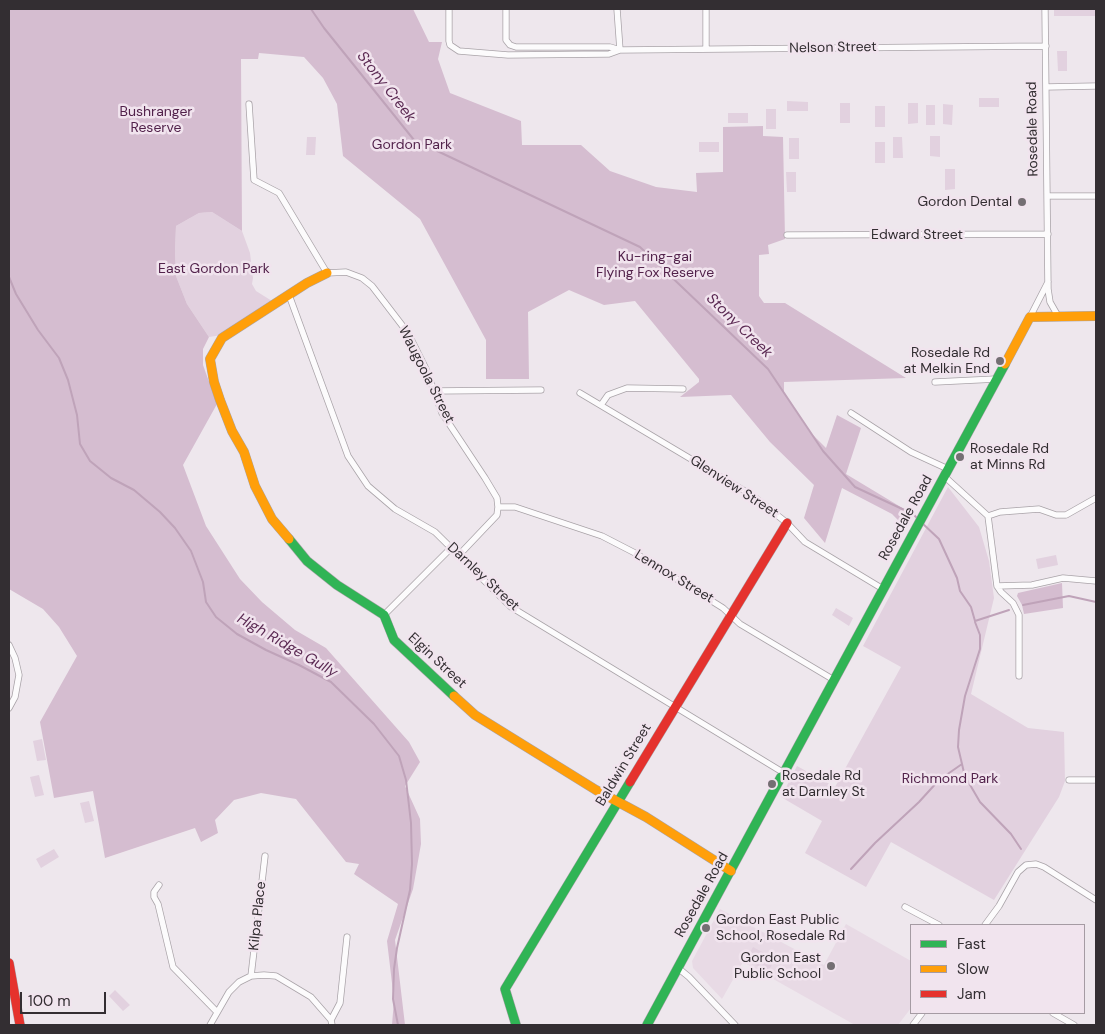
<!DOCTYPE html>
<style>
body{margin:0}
#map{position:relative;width:1105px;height:1034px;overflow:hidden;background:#eee7ed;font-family:"DM Sans",sans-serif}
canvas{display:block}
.frame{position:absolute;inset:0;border:10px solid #332e32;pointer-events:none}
.legend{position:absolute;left:910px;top:924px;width:175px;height:90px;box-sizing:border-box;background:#f1e4ee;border:1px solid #a59ba3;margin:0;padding:6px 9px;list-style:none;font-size:15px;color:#332e32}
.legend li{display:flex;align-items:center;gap:10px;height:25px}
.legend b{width:25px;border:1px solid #a59ba3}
.scale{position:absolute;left:20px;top:992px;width:86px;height:22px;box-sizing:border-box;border:2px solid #332e32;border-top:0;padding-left:6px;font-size:15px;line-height:18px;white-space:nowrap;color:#332e32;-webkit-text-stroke:4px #f1e4ee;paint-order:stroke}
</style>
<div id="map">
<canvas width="1105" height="1034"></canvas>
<div class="frame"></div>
<ul class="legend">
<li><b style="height:6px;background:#30b455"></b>Fast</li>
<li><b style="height:6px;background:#ff9f0a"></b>Slow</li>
<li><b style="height:6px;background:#e5322d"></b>Jam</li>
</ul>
<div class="scale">100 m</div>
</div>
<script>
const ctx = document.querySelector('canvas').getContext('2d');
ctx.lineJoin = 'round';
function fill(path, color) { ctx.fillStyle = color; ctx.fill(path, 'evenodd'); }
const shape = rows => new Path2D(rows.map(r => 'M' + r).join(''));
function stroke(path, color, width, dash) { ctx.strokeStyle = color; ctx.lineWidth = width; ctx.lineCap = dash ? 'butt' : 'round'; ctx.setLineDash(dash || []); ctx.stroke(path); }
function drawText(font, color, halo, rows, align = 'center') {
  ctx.font = font + ' "DM Sans",sans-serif'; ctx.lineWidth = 5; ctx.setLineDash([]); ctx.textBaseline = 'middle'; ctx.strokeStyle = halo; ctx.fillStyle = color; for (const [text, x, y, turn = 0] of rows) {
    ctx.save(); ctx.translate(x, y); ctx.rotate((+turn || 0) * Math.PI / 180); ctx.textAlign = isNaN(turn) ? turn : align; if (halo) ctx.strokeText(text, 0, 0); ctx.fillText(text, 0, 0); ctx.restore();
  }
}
const built = shape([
 [720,909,824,965,846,924,911,961,911,1008,898,1025,855,1025,743,962,722,999,693,968,692,961]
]);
const green = shape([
 [1054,9,1096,9,1096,16,1054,16],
 [1057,51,1067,51,1067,71,1058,71],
 [979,98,999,98,999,107,979,107],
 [787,101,808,102,808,111,787,111],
 [840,103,850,103,850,123,840,123],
 [908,103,918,103,918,123,908,124],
 [943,104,953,105,952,125,943,124],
 [926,105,935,105,935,125,926,125],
 [875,106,885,106,885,127,875,127],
 [766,109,776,109,776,129,766,129],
 [728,113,748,113,748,123,728,123],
 [930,136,940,136,940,157,930,156],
 [307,137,316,137,315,155,306,155],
 [893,137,902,137,903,158,893,158],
 [789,138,799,138,799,159,789,159],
 [699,142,719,142,719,152,699,152],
 [875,142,885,142,885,163,875,163],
 [945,169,955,169,955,189,945,190],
 [786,172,796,172,796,192,787,192],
 [212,212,242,231,250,253,253,278,252,284,256,291,272,301,222,335,209,337,187,304,176,276,175,251,176,226,199,213],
 [948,487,979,527,989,561,994,598,971,694,1028,728,1064,732,1065,781,1059,797,994,900,891,842,866,887,805,853,822,821,781,797,797,766,835,787,901,667,863,646],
 [1056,555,1058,565,1038,569,1036,559],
 [836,608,853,618,849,626,832,615],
 [42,739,46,760,37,761,33,741],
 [39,775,44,795,35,797,30,777],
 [89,801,94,821,85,823,80,803],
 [54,849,59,857,41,868,36,859],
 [753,947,775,959,768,972,746,960],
 [115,990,130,1005,123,1011,109,996]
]);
const forest = shape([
 [9,9,413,9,429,42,442,42,438,59,450,93,521,121,522,145,581,145,610,171,656,187,697,192,696,173,723,172,723,127,763,126,763,136,783,137,785,239,768,245,769,254,759,255,759,296,764,303,785,303,906,378,784,382,784,393,809,431,826,448,837,415,861,428,846,474,914,515,906,528,892,514,842,488,825,543,804,518,814,485,770,442,731,395,680,397,699,382,699,379,635,301,604,305,569,290,528,312,529,379,486,379,486,340,420,219,343,156,337,104,323,78,304,57,259,53,258,59,241,59,242,231,212,212,199,213,176,226,175,251,176,276,187,304,209,337,203,349,203,365,217,404,183,465,206,526,240,579,262,602,295,630,326,648,409,742,420,762,405,786,420,819,421,844,413,889,395,940,405,1025,392,1025,394,1000,387,941,398,904,354,874,359,864,346,862,296,799,261,793,234,800,215,820,218,833,201,842,195,828,105,858,93,791,54,798,40,722,77,656,59,627,43,609,9,589],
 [1062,583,1063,608,1024,614,1022,605,1017,596,1018,593]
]);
const stream = shape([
 [311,9,324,28,414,140,640,247,768,369,823,451,855,487,913,514,917,518],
 [9,277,16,294,38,330,59,358,68,380,77,415,80,444,90,461,111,478,134,490,160,512,175,528,191,551,203,582,206,602,216,617,237,634,266,650,299,665,331,682,374,724,399,756,406,780,411,823,412,864,410,890,397,948,394,969,393,999,398,1025],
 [922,523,939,539,957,578,960,591,971,607,975,621,1009,610],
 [1023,605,1069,596,1096,602],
 [962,764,965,777],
 [966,778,980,802,1011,834,1021,849],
 [851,869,875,843,919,802,939,780,962,764,958,747,959,730,965,696,980,649,980,635,975,622]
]);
const street = shape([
 [449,9,449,41,450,45,459,51,508,55,609,54,620,50],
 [506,9,506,40,510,45,516,47,610,47,620,50,1046,46],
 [617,9,620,50],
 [1045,9,1048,289,1050,302,1058,316],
 [706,49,706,9],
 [1046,87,1096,86],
 [249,104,254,180,279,193,327,273,346,272,362,278,372,286,408,333,426,369,442,413,485,478,497,498,498,507,497,515,459,555],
 [1048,196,1096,196],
 [787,235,1048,234],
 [289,295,348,456,368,486,395,509,435,532,511,607,779,770],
 [1030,317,1048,282],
 [935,382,996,379],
 [433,391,541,390],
 [580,393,753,496,787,523,805,542,883,589],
 [601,405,608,395,627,388,683,389],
 [851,413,911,452,948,469],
 [944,476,988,516,997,586,1001,592,1013,603,1019,615,1019,676],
 [498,507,515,507,602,536,635,553,723,608,740,624,834,680],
 [988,516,1000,512,1039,509,1056,515,1066,515,1096,498],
 [997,586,1032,585,1063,578,1096,581],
 [384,615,451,548],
 [9,645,15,658,19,675,15,697,9,708],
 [1069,780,1096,780],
 [159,885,154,892,154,897,158,904,173,967,217,1012],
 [905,907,939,925],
 [985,925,999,906,1018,872,1026,865,1036,864,1044,867,1096,900],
 [678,968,689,977,735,1025],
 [251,976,265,856],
 [1053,1013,1074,1025],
 [331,1020,340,1003,347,937],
 [210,1025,229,992,239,982,251,976,264,975,276,976,311,997,331,1020,332,1025],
 [913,1025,922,1013]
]);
const fast = shape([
 [289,539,307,561,337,585,384,615,394,640,454,696],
 [786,769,1005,364],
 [516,1025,505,989,630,782],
 [647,1025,781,777]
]);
const slow = shape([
 [1005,364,1030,317,1096,316],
 [289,539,272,519,255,486,244,452,232,431,220,400,214,382,210,359,222,338,307,283,327,273],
 [454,696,475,715,596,790,646,817,731,871]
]);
const jam = shape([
 [630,782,787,523],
 [9,963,20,1025]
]);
const markers = [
 [1022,202,5,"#746f73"],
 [1000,361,5,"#746f73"],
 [960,457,5,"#746f73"],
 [772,784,5,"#746f73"],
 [706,928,5,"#746f73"],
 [831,966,5,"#746f73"]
];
const streetNames = [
 ["Nelson Street",833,48,-1],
 ["Rosedale Road",1033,129,-91],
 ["Edward Street",917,235],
 ["Waugoola Street",426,375,63],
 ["Glenview Street",734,487,33],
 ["Rosedale Road",906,518,-61],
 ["Darnley Street",483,577,43],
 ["Lennox Street",674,577,31],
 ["Elgin Street",437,661,43],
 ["Baldwin Street",624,765,-59],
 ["Rosedale Road",702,895,-61],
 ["Kilpa Place",258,916,-84]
];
const parkNames = [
 ["Bushranger",156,112],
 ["Reserve",156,128],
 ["Gordon Park",412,145],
 ["Ku-ring-gai",655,257],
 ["Flying Fox Reserve",655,273],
 ["East Gordon Park",214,269],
 ["Richmond Park",950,779]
];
const poiNames = [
 ["Gordon Dental",1012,202],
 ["Rosedale Rd",990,353],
 ["at Melkin End",990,369],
 ["Rosedale Rd",970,449,"left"],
 ["at Minns Rd",970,465,"left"],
 ["Rosedale Rd",782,776,"left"],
 ["at Darnley St",782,792,"left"],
 ["Gordon East Public",716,920,"left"],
 ["School, Rosedale Rd",716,936,"left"],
 ["Gordon East",821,958],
 ["Public School",821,974]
];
const waterNames = [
 ["Stony Creek",386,87,52],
 ["Stony Creek",739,326,44],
 ["High Ridge Gully",287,646,30]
];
fill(built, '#e8dae5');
fill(green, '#e2d1df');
fill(forest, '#d5bdd0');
stroke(stream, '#bfa3b9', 2);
stroke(street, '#a9a3a8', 7);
stroke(fast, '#a9a3a8', 10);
stroke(slow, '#a9a3a8', 10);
stroke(jam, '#a9a3a8', 10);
stroke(street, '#fcfbfc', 5.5);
stroke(fast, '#30b455', 9);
stroke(slow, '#ff9f0a', 9);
stroke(jam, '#e5322d', 9);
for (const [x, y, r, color] of markers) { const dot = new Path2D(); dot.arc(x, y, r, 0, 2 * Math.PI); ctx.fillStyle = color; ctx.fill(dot); stroke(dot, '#f1e4ee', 2); }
drawText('14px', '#332e32', '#f1e4ee', streetNames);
drawText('14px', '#52224b', '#f1e4ee', parkNames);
drawText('14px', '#332e32', '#f1e4ee', poiNames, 'right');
drawText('italic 15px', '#5c2b54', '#f1e4ee', waterNames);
</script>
